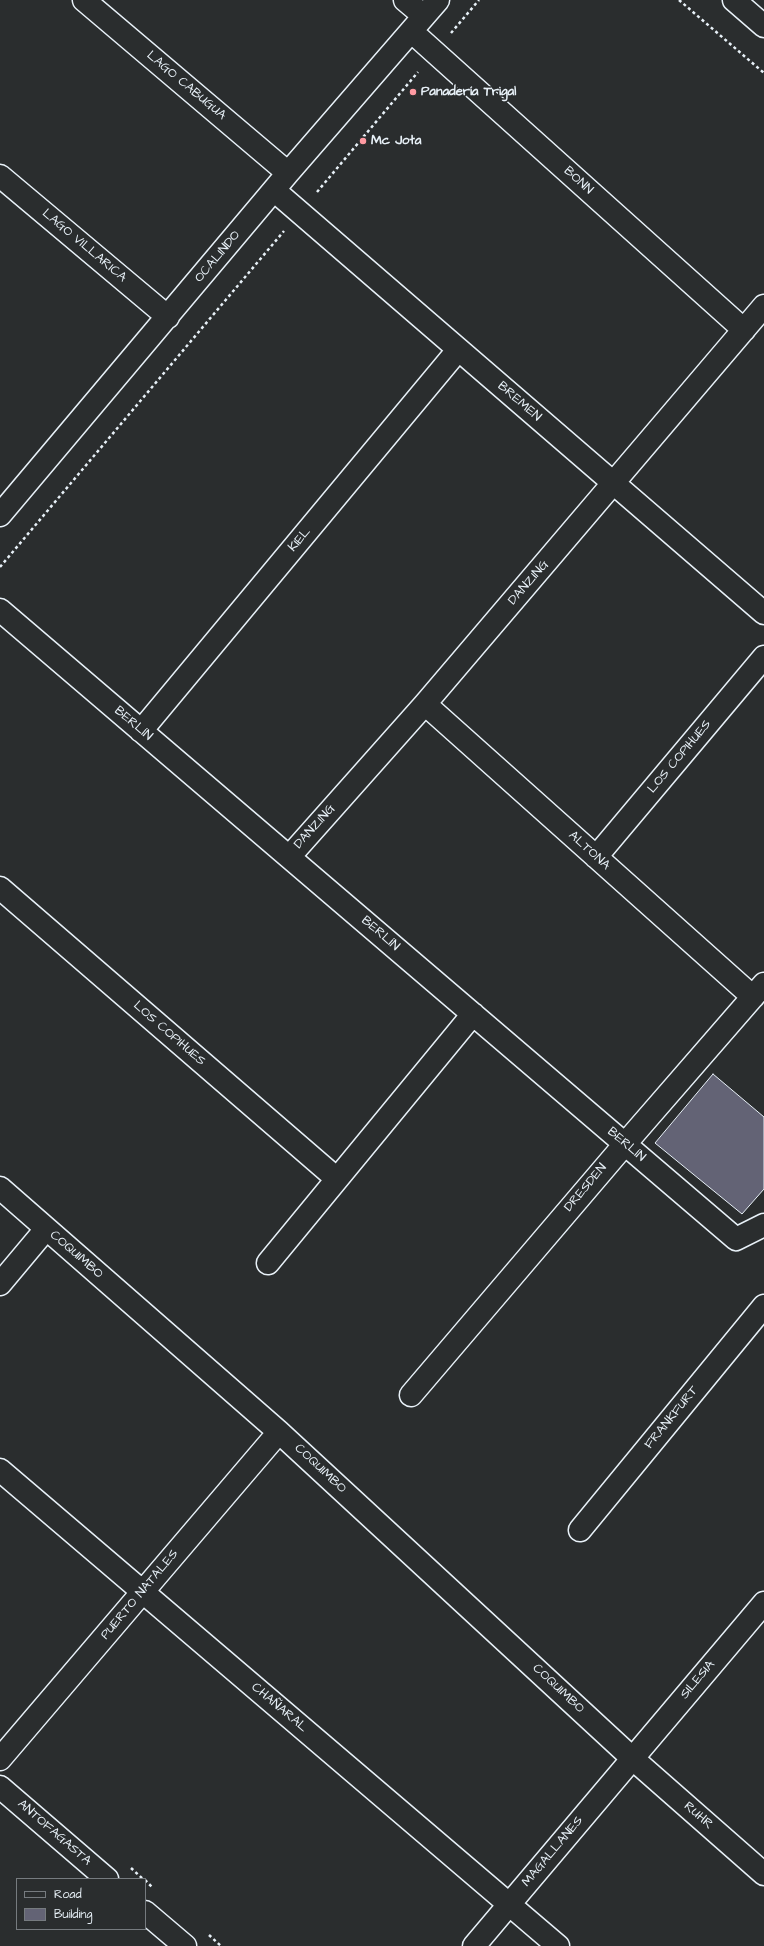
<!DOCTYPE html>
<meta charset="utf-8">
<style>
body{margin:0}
#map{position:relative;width:764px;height:1946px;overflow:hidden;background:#2a2d2e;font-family:"Architects Daughter",sans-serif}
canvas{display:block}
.legend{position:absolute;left:16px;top:1878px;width:130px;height:52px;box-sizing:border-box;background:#2a2d2e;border:1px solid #767b7f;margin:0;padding:5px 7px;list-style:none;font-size:12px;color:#e8f1f8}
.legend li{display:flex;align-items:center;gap:8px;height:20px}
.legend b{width:20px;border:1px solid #767b7f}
</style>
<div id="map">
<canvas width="764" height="1946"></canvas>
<ul class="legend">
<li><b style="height:5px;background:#2a2d2e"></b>Road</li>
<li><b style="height:11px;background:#636375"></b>Building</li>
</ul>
</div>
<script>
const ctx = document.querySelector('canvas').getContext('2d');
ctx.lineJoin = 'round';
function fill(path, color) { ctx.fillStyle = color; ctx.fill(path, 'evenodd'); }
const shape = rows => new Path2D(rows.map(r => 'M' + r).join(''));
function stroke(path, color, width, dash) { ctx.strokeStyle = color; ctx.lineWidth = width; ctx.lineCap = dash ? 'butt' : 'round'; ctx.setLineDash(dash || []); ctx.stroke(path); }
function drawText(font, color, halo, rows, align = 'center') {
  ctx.font = font + ' "Architects Daughter",sans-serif'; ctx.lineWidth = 3; ctx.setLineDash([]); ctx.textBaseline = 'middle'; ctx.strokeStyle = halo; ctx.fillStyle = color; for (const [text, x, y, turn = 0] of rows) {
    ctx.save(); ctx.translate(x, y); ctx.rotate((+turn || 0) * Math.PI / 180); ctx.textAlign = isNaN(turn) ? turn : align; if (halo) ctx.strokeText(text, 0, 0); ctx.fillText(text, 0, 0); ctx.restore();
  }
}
const building = shape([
 [713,1074,764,1117,764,1189,742,1214,655,1143,713,1074]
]);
const path = shape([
 [679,0,764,73],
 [451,33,479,0],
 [317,192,418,72],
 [0,567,284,231],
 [131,1868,143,1879],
 [145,1880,152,1887],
 [209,1935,221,1946]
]);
const minor = shape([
 [84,0,288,173],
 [405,0,424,16],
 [411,31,744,330],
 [0,176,168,317],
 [275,191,764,613],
 [0,515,288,173,438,0],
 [0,610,736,1239,764,1225],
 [425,704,753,997],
 [141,731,458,350],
 [289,857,425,704,764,306],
 [596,857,764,657],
 [0,888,337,1179],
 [0,1188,279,1432,632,1758,764,1874],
 [268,1263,473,1014],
 [0,1284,46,1229],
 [411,1395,625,1144,764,984],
 [0,1470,558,1946],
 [580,1530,764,1306],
 [0,1759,279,1432],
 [0,1787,107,1879],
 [145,1912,185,1946],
 [474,1946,764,1603]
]);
const major = shape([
 [734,0,764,26]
]);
const markers = [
 [413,92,4,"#ff9aa2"],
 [363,141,4,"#ff9aa2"]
];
const streetNames = [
 ["LAGO CABUGUA",186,86,40],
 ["BONN",578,181,42],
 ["LAGO VILLARICA",84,246,40],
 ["OCALINDO",218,257,-50],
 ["BREMEN",519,402,41],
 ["KIEL",300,540,-50],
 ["DANZING",529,583,-49],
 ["BERLÍN",133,724,40],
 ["LOS COPIHUES",680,757,-50],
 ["DANZING",315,827,-48],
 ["ALTONA",589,851,42],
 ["BERLÍN",380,934,41],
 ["LOS COPIHUES",169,1034,41],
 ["BERLÍN",626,1145,40],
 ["DRESDEN",586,1188,-50],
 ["COQUIMBO",76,1255,41],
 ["FRANKFURT",672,1418,-51],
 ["COQUIMBO",320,1469,43],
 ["PUERTO NATALES",140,1595,-50],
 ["SILESIA",698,1680,-50],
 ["COQUIMBO",558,1689,43],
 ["CHAÑARAL",279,1708,40],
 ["RUHR",698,1816,41],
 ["ANTOFAGASTA",54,1833,41],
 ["MAGALLANES",553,1852,-50]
];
const poiNames = [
 ["Panadería Trigal",421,92],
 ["Mc Jota",371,141]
];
fill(building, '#636375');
stroke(building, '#e8f1f8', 1);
stroke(minor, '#e8f1f8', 25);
stroke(major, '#e8f1f8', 25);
stroke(path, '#e8f1f8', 2.5, [3, 3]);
stroke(minor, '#2a2d2e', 22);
stroke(major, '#2a2d2e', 22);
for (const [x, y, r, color] of markers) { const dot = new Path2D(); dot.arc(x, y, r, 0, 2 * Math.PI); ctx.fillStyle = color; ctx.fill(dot); stroke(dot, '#2a2d2e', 1.5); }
drawText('13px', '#e8f1f8', '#2a2d2e', streetNames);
drawText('bold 13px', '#e8f1f8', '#2a2d2e', poiNames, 'left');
</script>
